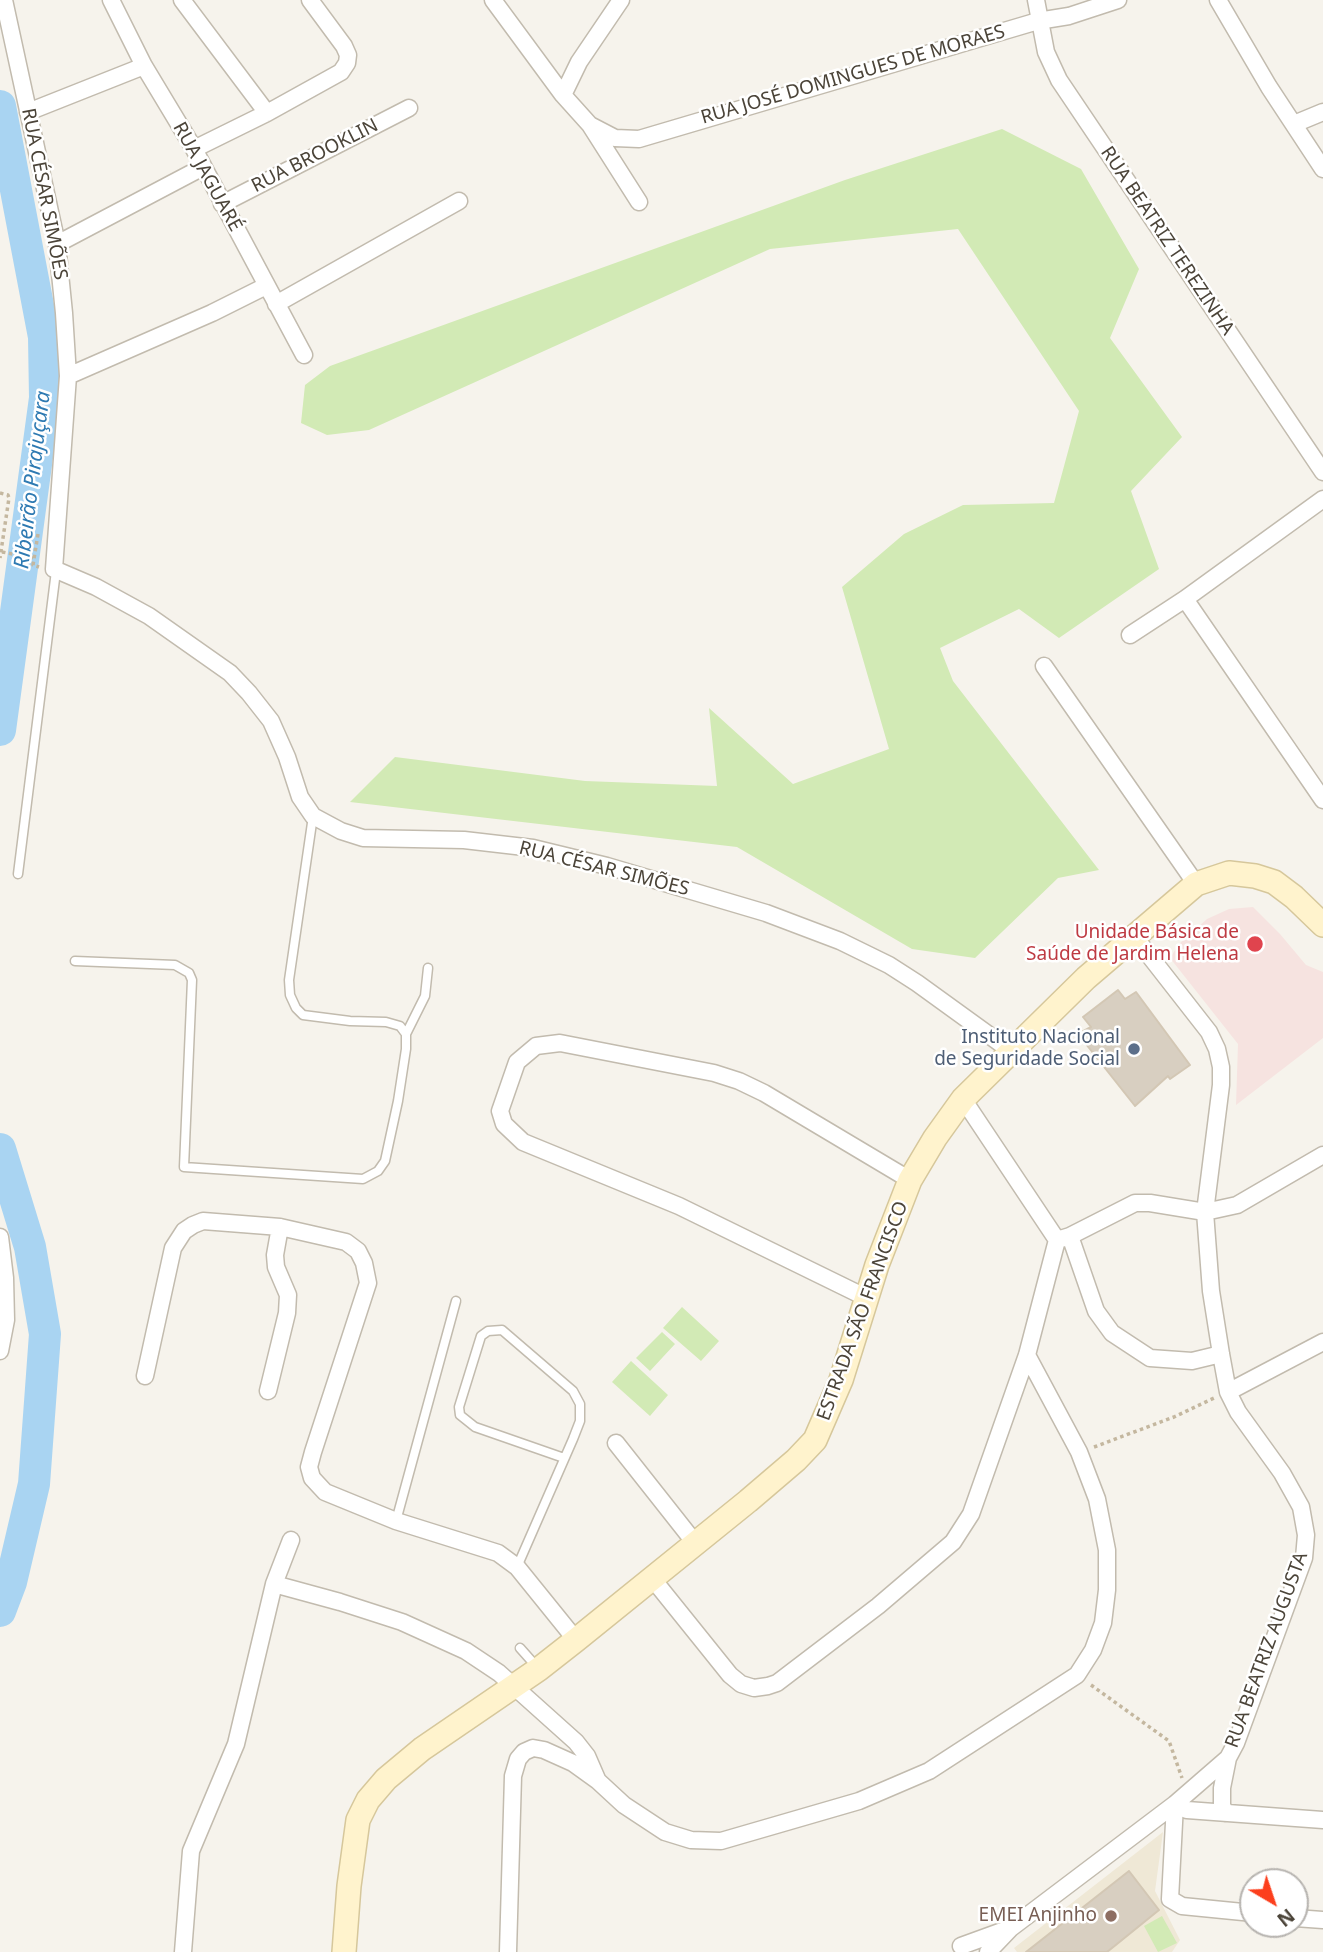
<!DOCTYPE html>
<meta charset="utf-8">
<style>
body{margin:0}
#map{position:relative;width:1323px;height:1952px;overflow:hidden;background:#f6f3ec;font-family:"Noto Sans",sans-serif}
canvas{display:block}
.north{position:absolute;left:1239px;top:1868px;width:70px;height:70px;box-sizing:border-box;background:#fff;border:2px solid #b7b4b0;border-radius:50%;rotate:141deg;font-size:19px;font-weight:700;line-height:28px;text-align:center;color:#4b4439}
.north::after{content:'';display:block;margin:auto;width:24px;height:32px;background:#fc3f1d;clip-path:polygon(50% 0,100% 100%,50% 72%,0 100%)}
</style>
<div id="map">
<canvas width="1323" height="1952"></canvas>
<div class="north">N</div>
</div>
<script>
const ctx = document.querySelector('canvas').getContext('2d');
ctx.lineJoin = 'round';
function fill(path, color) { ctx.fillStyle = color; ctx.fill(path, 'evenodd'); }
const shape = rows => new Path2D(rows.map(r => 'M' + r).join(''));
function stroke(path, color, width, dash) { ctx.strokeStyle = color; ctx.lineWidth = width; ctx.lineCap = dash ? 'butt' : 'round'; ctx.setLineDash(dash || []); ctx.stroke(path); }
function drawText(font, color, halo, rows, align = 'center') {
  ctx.font = font + ' "Noto Sans",sans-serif'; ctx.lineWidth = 5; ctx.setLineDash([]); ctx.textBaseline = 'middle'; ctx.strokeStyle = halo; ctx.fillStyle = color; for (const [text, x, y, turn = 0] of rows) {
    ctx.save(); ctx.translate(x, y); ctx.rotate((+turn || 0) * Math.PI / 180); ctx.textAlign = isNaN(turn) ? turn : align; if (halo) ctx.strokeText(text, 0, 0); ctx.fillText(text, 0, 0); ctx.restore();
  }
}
const education = shape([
 [1163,1832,1155,1891,1180,1940,1172,1952,1017,1952,1014,1948]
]);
const medical = shape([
 [1253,907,1280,934,1306,965,1323,972,1323,1038,1236,1105,1238,1044,1170,958,1179,944,1207,919,1229,909]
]);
const green = shape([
 [1002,129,1081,169,1139,269,1110,338,1182,437,1131,491,1159,569,1059,638,1019,609,940,648,953,681,1099,870,1058,878,975,958,912,949,737,847,350,802,395,757,585,781,717,786,709,708,793,784,889,749,842,587,904,534,963,505,1054,503,1079,411,958,229,770,249,369,430,327,435,301,423,305,385,330,366,845,180],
 [682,1307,719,1341,701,1361,663,1328],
 [662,1332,675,1344,650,1371,636,1358],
 [631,1361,668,1395,650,1416,612,1382],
 [1162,1916,1177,1943,1158,1952,1144,1926]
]);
const river = shape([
 [0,106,44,337,45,398,0,730],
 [0,1149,30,1247,45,1334,34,1484,11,1582,0,1611]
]);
const building = shape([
 [1118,990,1125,999,1136,992,1190,1065,1170,1079,1168,1076,1135,1106,1078,1034,1091,1027,1083,1017,1118,990],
 [1129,1871,1159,1910,1117,1944,1107,1952,1026,1952,1129,1871]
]);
const path = shape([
 [0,493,8,495,9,498,0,558],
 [38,534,33,565,39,567],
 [2,552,34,558],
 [1094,1447,1174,1417,1214,1398],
 [1091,1685,1169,1741,1182,1778]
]);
const service = shape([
 [18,874,56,571],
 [75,961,175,965,189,973,192,980,184,1167,363,1179,378,1171,385,1161,398,1101,406,1049,406,1034,400,1026,386,1022,350,1021,303,1015,296,1008,290,995,289,980,313,816],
 [406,1034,425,996,428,968],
 [396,1521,456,1301],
 [517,1567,573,1439,580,1421,580,1404,573,1391,502,1330,488,1331,481,1336,459,1407,460,1415,475,1427,564,1458],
 [520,1648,536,1666]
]);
const minor = shape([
 [4,0,57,244,64,313,68,376,54,569,96,587,149,616,230,673,249,693,271,721,287,757,300,797,313,816,341,831,363,838,464,840,533,848,607,866,766,913,840,941,889,965,917,983,1011,1051],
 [111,0,144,66,194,149,304,355],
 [182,0,267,113],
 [493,0,563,95,590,125,639,202],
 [1036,0,1046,52,1059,80,1323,472],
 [1218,0,1269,87,1323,169],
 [563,95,579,62,621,0],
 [28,112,144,66],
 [1294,124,1323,112],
 [590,125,615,138,639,139,1038,21,1069,16,1118,0],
 [194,149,267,113,341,72,347,63,348,55,344,46,310,0],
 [222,204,409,108],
 [57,244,203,167],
 [276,304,459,201],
 [68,376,212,313,266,286],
 [1185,599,1323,800],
 [1130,635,1185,599,1323,499],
 [1044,666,1196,884],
 [1070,1236,1096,1311,1112,1333,1150,1358,1192,1361,1221,1354],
 [0,1237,5,1278,6,1320,0,1351],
 [1057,1240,1070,1236,1135,1203,1150,1203,1205,1212,1237,1205,1323,1155],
 [867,1298,679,1206,523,1142,504,1124,500,1111,517,1062,536,1046,560,1043,714,1073,739,1081,764,1093,910,1180],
 [145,1376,173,1248,184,1231,193,1225,203,1221,280,1227,346,1242,358,1251,364,1263,368,1283,313,1452,309,1467,312,1478,325,1492,396,1521,498,1553,517,1567,576,1640],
 [268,1391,287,1313,288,1295,276,1267,275,1255,280,1227],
 [1228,1392,1323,1342],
 [616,1443,695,1543],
 [652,1578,730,1675,741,1684,754,1688,768,1686,777,1683,878,1606,953,1542,971,1514,1027,1355,1057,1240,963,1099],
 [274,1584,340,1602,402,1622,466,1651,499,1673,576,1742,587,1756,597,1779],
 [1175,1804,1170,1899,1182,1906,1253,1913],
 [1175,1804,1187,1810,1323,1820],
 [1226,1813,1222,1806,1222,1788,1228,1758],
 [1295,1918,1323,1920],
 [961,1946,1005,1930],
 [183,1952,191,1851,236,1744,274,1584,291,1540],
 [508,1952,513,1776,518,1759,524,1752,533,1748,544,1750,573,1763,598,1781,624,1805,665,1832,691,1840,721,1841,859,1801,929,1771,1077,1675,1093,1650,1103,1623,1107,1590,1107,1550,1097,1499,1079,1452,1027,1355],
 [988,1952,1011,1928,1175,1804,1228,1758,1236,1743,1304,1558,1306,1535,1301,1507,1282,1473,1238,1412,1228,1392,1221,1354,1211,1291,1205,1212,1221,1085,1221,1067,1217,1049,1209,1032,1134,936]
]);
const secondary = shape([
 [344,1952,349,1886,358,1820,368,1800,386,1779,422,1749,539,1669,576,1640,748,1501,796,1460,815,1440,841,1380,877,1265,910,1180,935,1138,963,1099,1086,978,1196,884,1229,873,1255,876,1274,882,1294,897,1323,925]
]);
const markers = [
 [1255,944,9,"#e0444e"],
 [1134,1049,7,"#5c6f8a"],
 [1111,1916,7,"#8d6e63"]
];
const streetNames = [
 ["RUA JOSÉ DOMINGUES DE MORAES",853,75,-16],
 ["RUA BROOKLIN",315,156,-27],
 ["RUA JAGUARÉ",207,177,61],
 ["RUA CÉSAR SIMÕES",44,194,79],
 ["RUA BEATRIZ TEREZINHA",1167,241,56],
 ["RUA CÉSAR SIMÕES",604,869,14],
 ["ESTRADA SÃO FRANCISCO",863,1311,-70],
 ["RUA BEATRIZ AUGUSTA",1267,1650,-70]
];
const healthNames = [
 ["Unidade Básica de",1239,933],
 ["Saúde de Jardim Helena",1239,955]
];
const serviceNames = [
 ["Instituto Nacional",1120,1038],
 ["de Seguridade Social",1120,1060]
];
const educationNames = [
 ["EMEI Anjinho",1097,1916]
];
const waterNames = [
 ["Ribeirão Pirajuçara",33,480,-83]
];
fill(education, '#efe8d6');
fill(medical, '#f6e3e0');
fill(green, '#d2eab5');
stroke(river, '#a9d4f2', 32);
fill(building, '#d8cfc1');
stroke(building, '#d3c7b4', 2);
stroke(service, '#c2bbae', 11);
stroke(minor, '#c2bbae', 19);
stroke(secondary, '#d6c79b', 26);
stroke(path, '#c4b79f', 3.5, [3.5, 3.5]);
stroke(service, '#fff', 8);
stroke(minor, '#fff', 16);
stroke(secondary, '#fff3cd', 23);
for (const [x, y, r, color] of markers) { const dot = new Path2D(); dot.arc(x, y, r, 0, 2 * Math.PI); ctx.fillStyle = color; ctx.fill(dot); stroke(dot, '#fff', 2.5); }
drawText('19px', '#4b4439', '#fff', streetNames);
drawText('19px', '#be3a42', '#fff', healthNames, 'right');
drawText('19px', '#4e5e75', '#fff', serviceNames, 'right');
drawText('19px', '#785e54', '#fff', educationNames, 'right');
drawText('italic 21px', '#2e7ab2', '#fff', waterNames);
</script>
